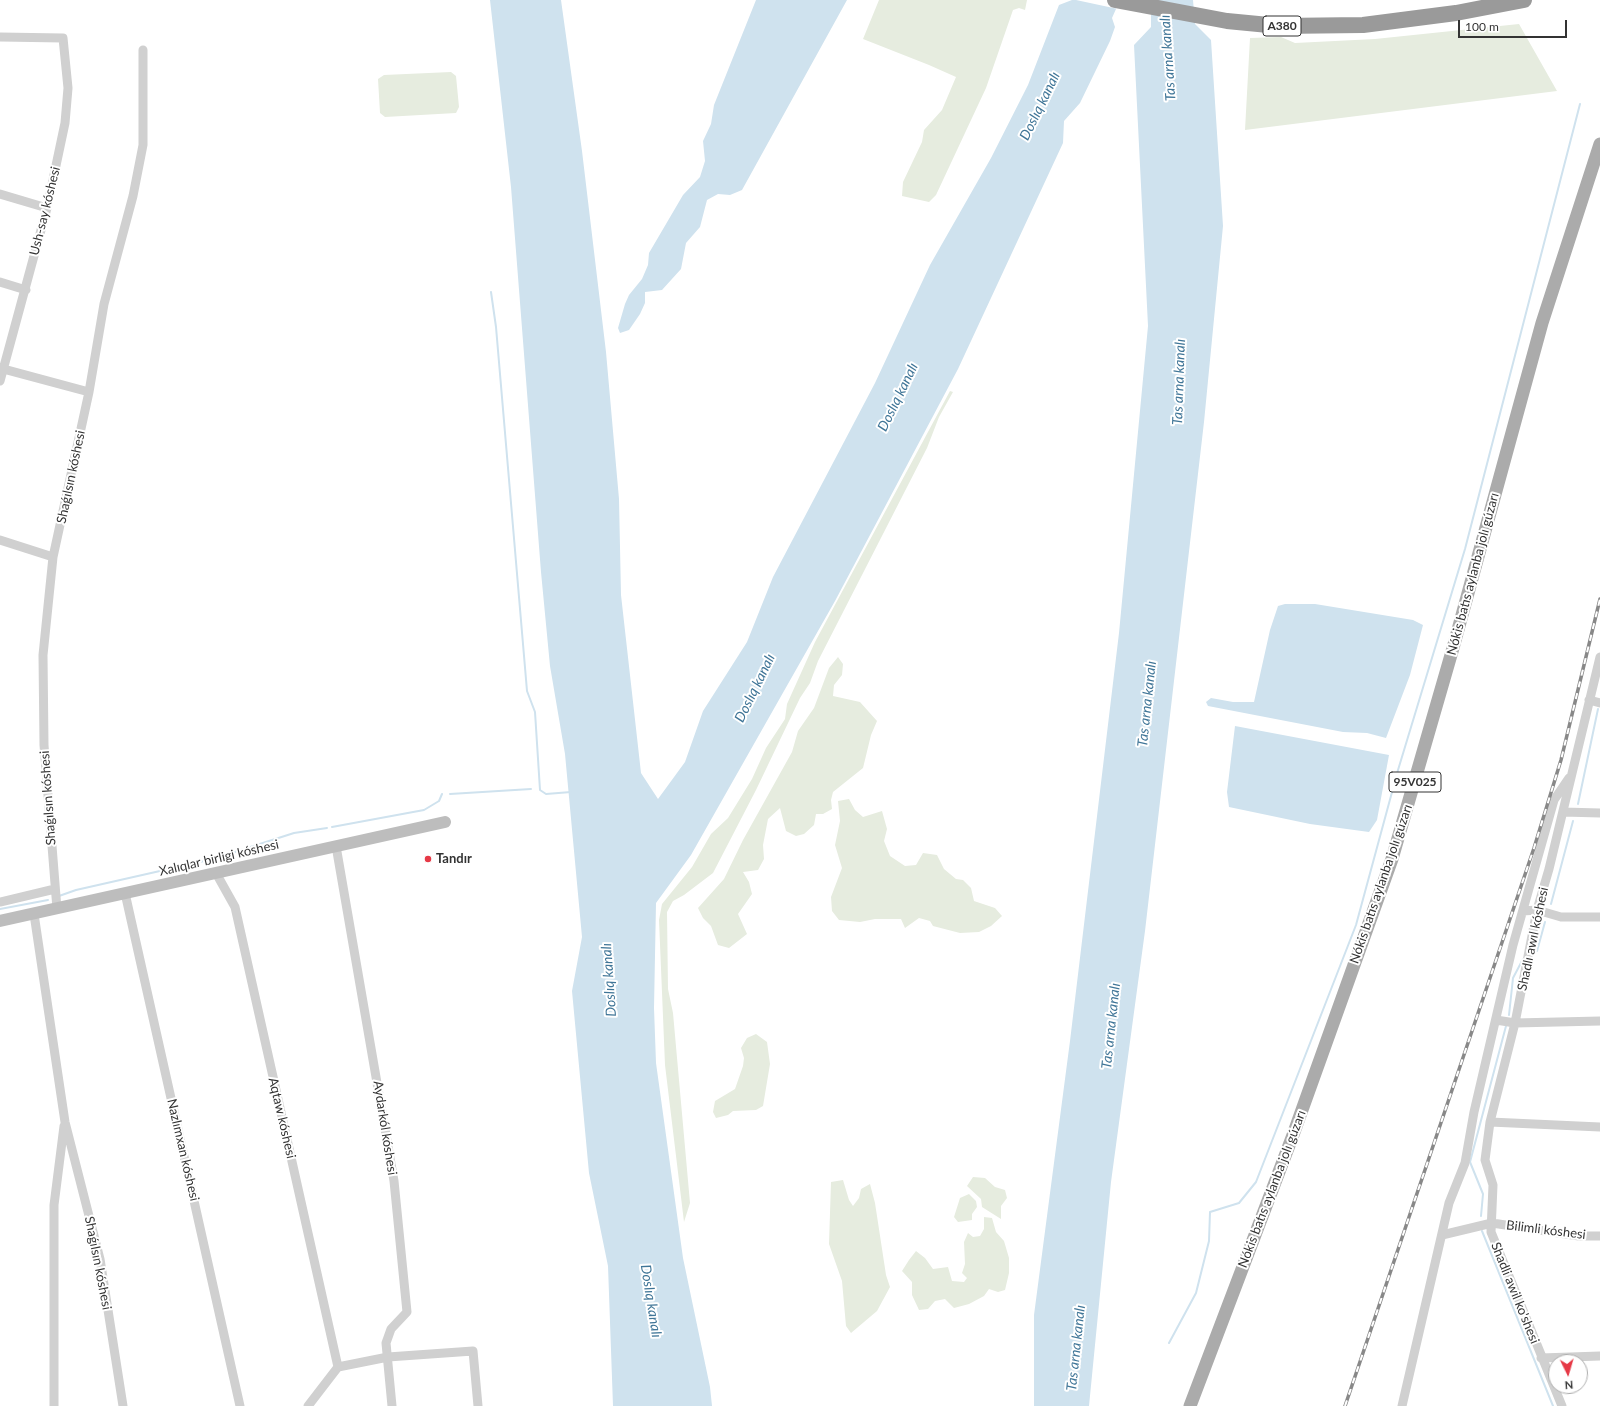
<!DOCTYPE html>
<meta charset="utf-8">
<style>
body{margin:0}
#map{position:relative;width:1600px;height:1406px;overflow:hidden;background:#fff;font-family:Lato,sans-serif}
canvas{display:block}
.north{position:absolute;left:1548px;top:1354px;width:40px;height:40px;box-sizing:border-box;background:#fff;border:1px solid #adadad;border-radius:50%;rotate:175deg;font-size:11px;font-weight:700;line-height:16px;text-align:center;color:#333}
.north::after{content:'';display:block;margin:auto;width:14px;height:18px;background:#e63946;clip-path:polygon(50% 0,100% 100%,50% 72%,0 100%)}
.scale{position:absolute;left:1458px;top:20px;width:109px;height:18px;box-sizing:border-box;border:2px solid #333;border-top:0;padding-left:5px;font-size:12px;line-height:14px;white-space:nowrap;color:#333;-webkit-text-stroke:3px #fff;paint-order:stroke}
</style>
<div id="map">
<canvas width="1600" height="1406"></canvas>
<div class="north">N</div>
<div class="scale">100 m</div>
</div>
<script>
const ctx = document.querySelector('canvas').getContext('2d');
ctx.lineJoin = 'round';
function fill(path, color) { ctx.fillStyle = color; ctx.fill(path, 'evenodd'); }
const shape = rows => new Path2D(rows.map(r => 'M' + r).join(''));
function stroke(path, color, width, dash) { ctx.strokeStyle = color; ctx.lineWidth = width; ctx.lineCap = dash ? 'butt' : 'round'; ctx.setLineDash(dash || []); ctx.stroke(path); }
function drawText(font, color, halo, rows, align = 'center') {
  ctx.font = font + ' Lato,sans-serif'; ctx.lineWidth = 4; ctx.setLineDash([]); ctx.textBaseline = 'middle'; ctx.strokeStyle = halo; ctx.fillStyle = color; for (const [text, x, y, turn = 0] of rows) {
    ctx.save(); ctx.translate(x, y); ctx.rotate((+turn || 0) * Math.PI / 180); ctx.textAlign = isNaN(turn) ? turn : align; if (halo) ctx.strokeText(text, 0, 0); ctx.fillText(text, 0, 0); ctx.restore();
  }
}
const green = shape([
 [879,0,1027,0,1025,10,1019,8,1013,10,986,88,936,195,929,202,902,196,903,182,922,142,924,130,942,110,956,77,929,65,863,39],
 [1519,24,1557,91,1245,130,1250,38,1281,37,1295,43,1375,39],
 [451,72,456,76,459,107,456,113,385,117,380,113,378,79,384,75],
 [950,391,953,392,939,417,927,448,818,661,810,683,800,698,756,790,713,873,684,895,673,901,667,912,668,989,673,1013,690,1203,684,1222,665,1065,659,920,662,904,692,867,711,834,728,818,752,779,766,748,785,719,787,704,815,642],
 [838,657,843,664,842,675,834,685,833,696,860,702,877,721,871,735,863,768,833,792,831,800,832,809,823,814,816,814,814,825,804,834,796,836,786,831,780,808,768,819,763,845,764,859,758,870,743,872,749,882,752,894,738,914,747,934,729,948,718,945,711,926,703,918,698,908,724,879,743,840,792,752,798,731,814,708,829,668],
 [849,799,855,810,863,817,882,811,887,829,884,841,890,856,905,866,916,865,923,853,937,855,944,869,956,879,963,880,971,888,974,901,995,908,1002,916,991,926,979,932,960,933,933,926,930,921,919,918,905,928,901,919,875,919,860,922,839,920,832,911,831,897,842,868,835,845,840,821,838,801],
 [756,1034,767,1042,770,1064,763,1106,756,1110,733,1111,728,1115,716,1118,713,1112,715,1101,735,1089,743,1066,744,1058,741,1048,747,1038],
 [973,1177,985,1178,995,1187,1005,1190,1007,1198,1001,1206,1001,1219,982,1207,981,1199,967,1186],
 [843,1180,849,1200,853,1206,859,1198,861,1189,870,1184,875,1203,886,1275,890,1287,877,1311,851,1333,846,1326,842,1281,829,1244,831,1182],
 [969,1194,976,1201,977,1207,972,1214,972,1220,958,1222,954,1217,960,1198],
 [984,1217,992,1218,996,1232,1004,1241,1009,1258,1009,1273,1005,1290,998,1292,989,1289,984,1296,969,1304,954,1308,945,1299,935,1301,928,1309,919,1310,912,1295,912,1282,902,1271,909,1260,916,1251,925,1258,933,1269,948,1267,952,1281,964,1282,967,1278,962,1273,965,1264,964,1242,968,1233,973,1237,980,1236,984,1229]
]);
const water = shape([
 [490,0,561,0,582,151,606,352,619,499,621,595,641,773,658,799,685,762,703,711,747,642,773,577,875,383,930,265,991,158,1028,85,1059,5,1072,0,1120,0,1112,18,1115,27,1110,41,1080,103,1064,121,1063,143,958,369,835,601,691,855,656,903,654,1008,656,1063,683,1258,710,1387,712,1406,613,1406,608,1266,589,1173,572,991,582,937,565,754,550,666,541,572,511,187],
 [756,0,847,0,742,190,730,195,718,194,707,200,700,227,686,243,681,269,662,290,645,292,645,303,640,314,629,330,620,333,618,328,625,304,629,295,642,279,648,265,649,253,683,195,700,177,705,161,703,141,711,124,714,105],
 [1151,0,1193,0,1195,24,1211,40,1223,226,1204,422,1145,931,1111,1182,1089,1406,1034,1406,1034,1315,1070,1041,1119,633,1148,326,1134,45,1151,27],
 [1285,604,1315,604,1413,620,1423,625,1410,675,1386,738,1367,733,1343,732,1208,706,1206,702,1211,698,1233,702,1254,702,1270,630,1278,606],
 [1235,726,1389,755,1377,820,1369,832,1310,824,1229,807,1227,792]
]);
const pier = shape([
 [1076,0,1122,0,1118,9]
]);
const stream = shape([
 [491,292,496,327,527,691,535,712,540,790,546,794,571,792],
 [450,794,531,789],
 [1578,804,1598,709],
 [332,827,424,810,439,801,442,794],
 [59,896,76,890,213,859,294,833,327,828],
 [1551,904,1573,821],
 [0,909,48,900],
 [1537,951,1545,922],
 [1509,1015,1513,978,1523,959],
 [1481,1216,1483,1194,1470,1162,1506,1026],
 [1482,1231,1553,1406],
 [1169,1343,1196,1293,1209,1241,1210,1212,1239,1203,1256,1182,1356,925,1398,770,1465,549,1580,104]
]);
const street = shape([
 [0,37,63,38,68,88,65,123,47,208,0,381],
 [0,194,47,208],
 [0,282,26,290],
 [0,368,89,392],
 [0,540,53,557],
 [1589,700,1600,703],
 [1563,812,1600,813],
 [336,846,394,1181,407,1312,391,1329,386,1343,392,1406],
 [216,873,235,907,338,1367],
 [125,893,240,1406],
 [0,902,55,889],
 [57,909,44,745,43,655,53,557,89,392,104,304,133,196,143,145,143,50],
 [1523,911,1537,910,1561,917,1600,917],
 [34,914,65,1122,100,1259,123,1406],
 [1496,1020,1515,1023,1600,1021],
 [1490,1122,1600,1127],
 [1442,1235,1492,1223,1579,1236,1600,1236],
 [1541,1358,1600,1356],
 [54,1406,54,1205,64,1126],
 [308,1406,338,1367,388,1357,473,1351,478,1406],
 [1402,1406,1449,1203,1465,1163,1474,1112,1513,945,1554,800,1569,778],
 [1562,1406,1491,1232,1493,1185,1485,1160,1490,1122,1515,1023,1537,910,1549,869,1600,657]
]);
const secondary = shape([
 [0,921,445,822]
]);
const primary = shape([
 [1190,1406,1293,1135,1392,859,1453,648,1542,323,1600,144]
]);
const highway = shape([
 [1115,0,1227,21,1279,26,1363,25,1456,13,1524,0]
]);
const rail = shape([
 [1345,1406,1534,848,1561,760,1600,599]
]);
const markers = [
 [428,859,4,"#e63946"]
];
const shields = [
 [1282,26,38],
 [1415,782,52]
];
const shieldNames = [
 ["A380",1282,26],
 ["95V025",1415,782]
];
const streetNames = [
 ["Ush-say kóshesi",45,211,-76],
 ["Shaǵılsın kóshesi",71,477,-78],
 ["Nókis batıs aylanba jolı gúzarı",1473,574,-75],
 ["Shaǵılsın kóshesi",48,798,-94],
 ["Xalıqlar birligi kóshesi",219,858,-13],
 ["Nókis batıs aylanba jolı gúzarı",1381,884,-71],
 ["Shadlı awıl kóshesi",1533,939,-78],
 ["Aqtaw kóshesi",282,1118,77],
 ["Aydarkól kóshesi",385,1128,81],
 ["Nazlımxan kóshesi",183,1150,77],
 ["Nókis batıs aylanba jolı gúzarı",1272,1189,-69],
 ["Bilimli kóshesi",1546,1230,7],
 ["Shaǵılsın kóshesi",98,1263,79],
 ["Shadli awil ko'shesi",1515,1293,68]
];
const poiNames = [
 ["Tandır",436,859]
];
const waterNames = [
 ["Tas arna kanalı",1168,58,-94],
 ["Doslıq kanalı",1040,106,-64],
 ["Tas arna kanalı",1179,382,-88],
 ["Doslıq kanalı",898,397,-64],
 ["Doslıq kanalı",755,688,-64],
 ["Tas arna kanalı",1147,704,-84],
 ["Doslıq kanalı",609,980,-94],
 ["Tas arna kanalı",1111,1026,-84],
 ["Doslıq kanalı",651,1301,81],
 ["Tas arna kanalı",1076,1348,-84]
];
fill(green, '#e6ecdf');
fill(water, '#cfe2ee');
fill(pier, '#fff');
stroke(stream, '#cfe2ee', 2);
stroke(street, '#d0d0d0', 9);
stroke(secondary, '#bdbdbd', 12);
stroke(primary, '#ababab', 13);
stroke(highway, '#9a9a9a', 16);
stroke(rail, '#888', 3.5);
stroke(rail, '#fff', 2, [6]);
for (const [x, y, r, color] of markers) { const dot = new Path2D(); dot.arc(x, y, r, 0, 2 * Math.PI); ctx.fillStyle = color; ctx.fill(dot); stroke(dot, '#fff', 1.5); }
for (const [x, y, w] of shields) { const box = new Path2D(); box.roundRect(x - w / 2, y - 10, w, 20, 3); ctx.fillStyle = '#fff'; ctx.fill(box); stroke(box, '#333', 1); }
drawText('bold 12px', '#333', null, shieldNames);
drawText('13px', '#333', '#fff', streetNames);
drawText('bold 13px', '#333', '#fff', poiNames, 'left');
drawText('italic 14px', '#3f7597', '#fff', waterNames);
</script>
